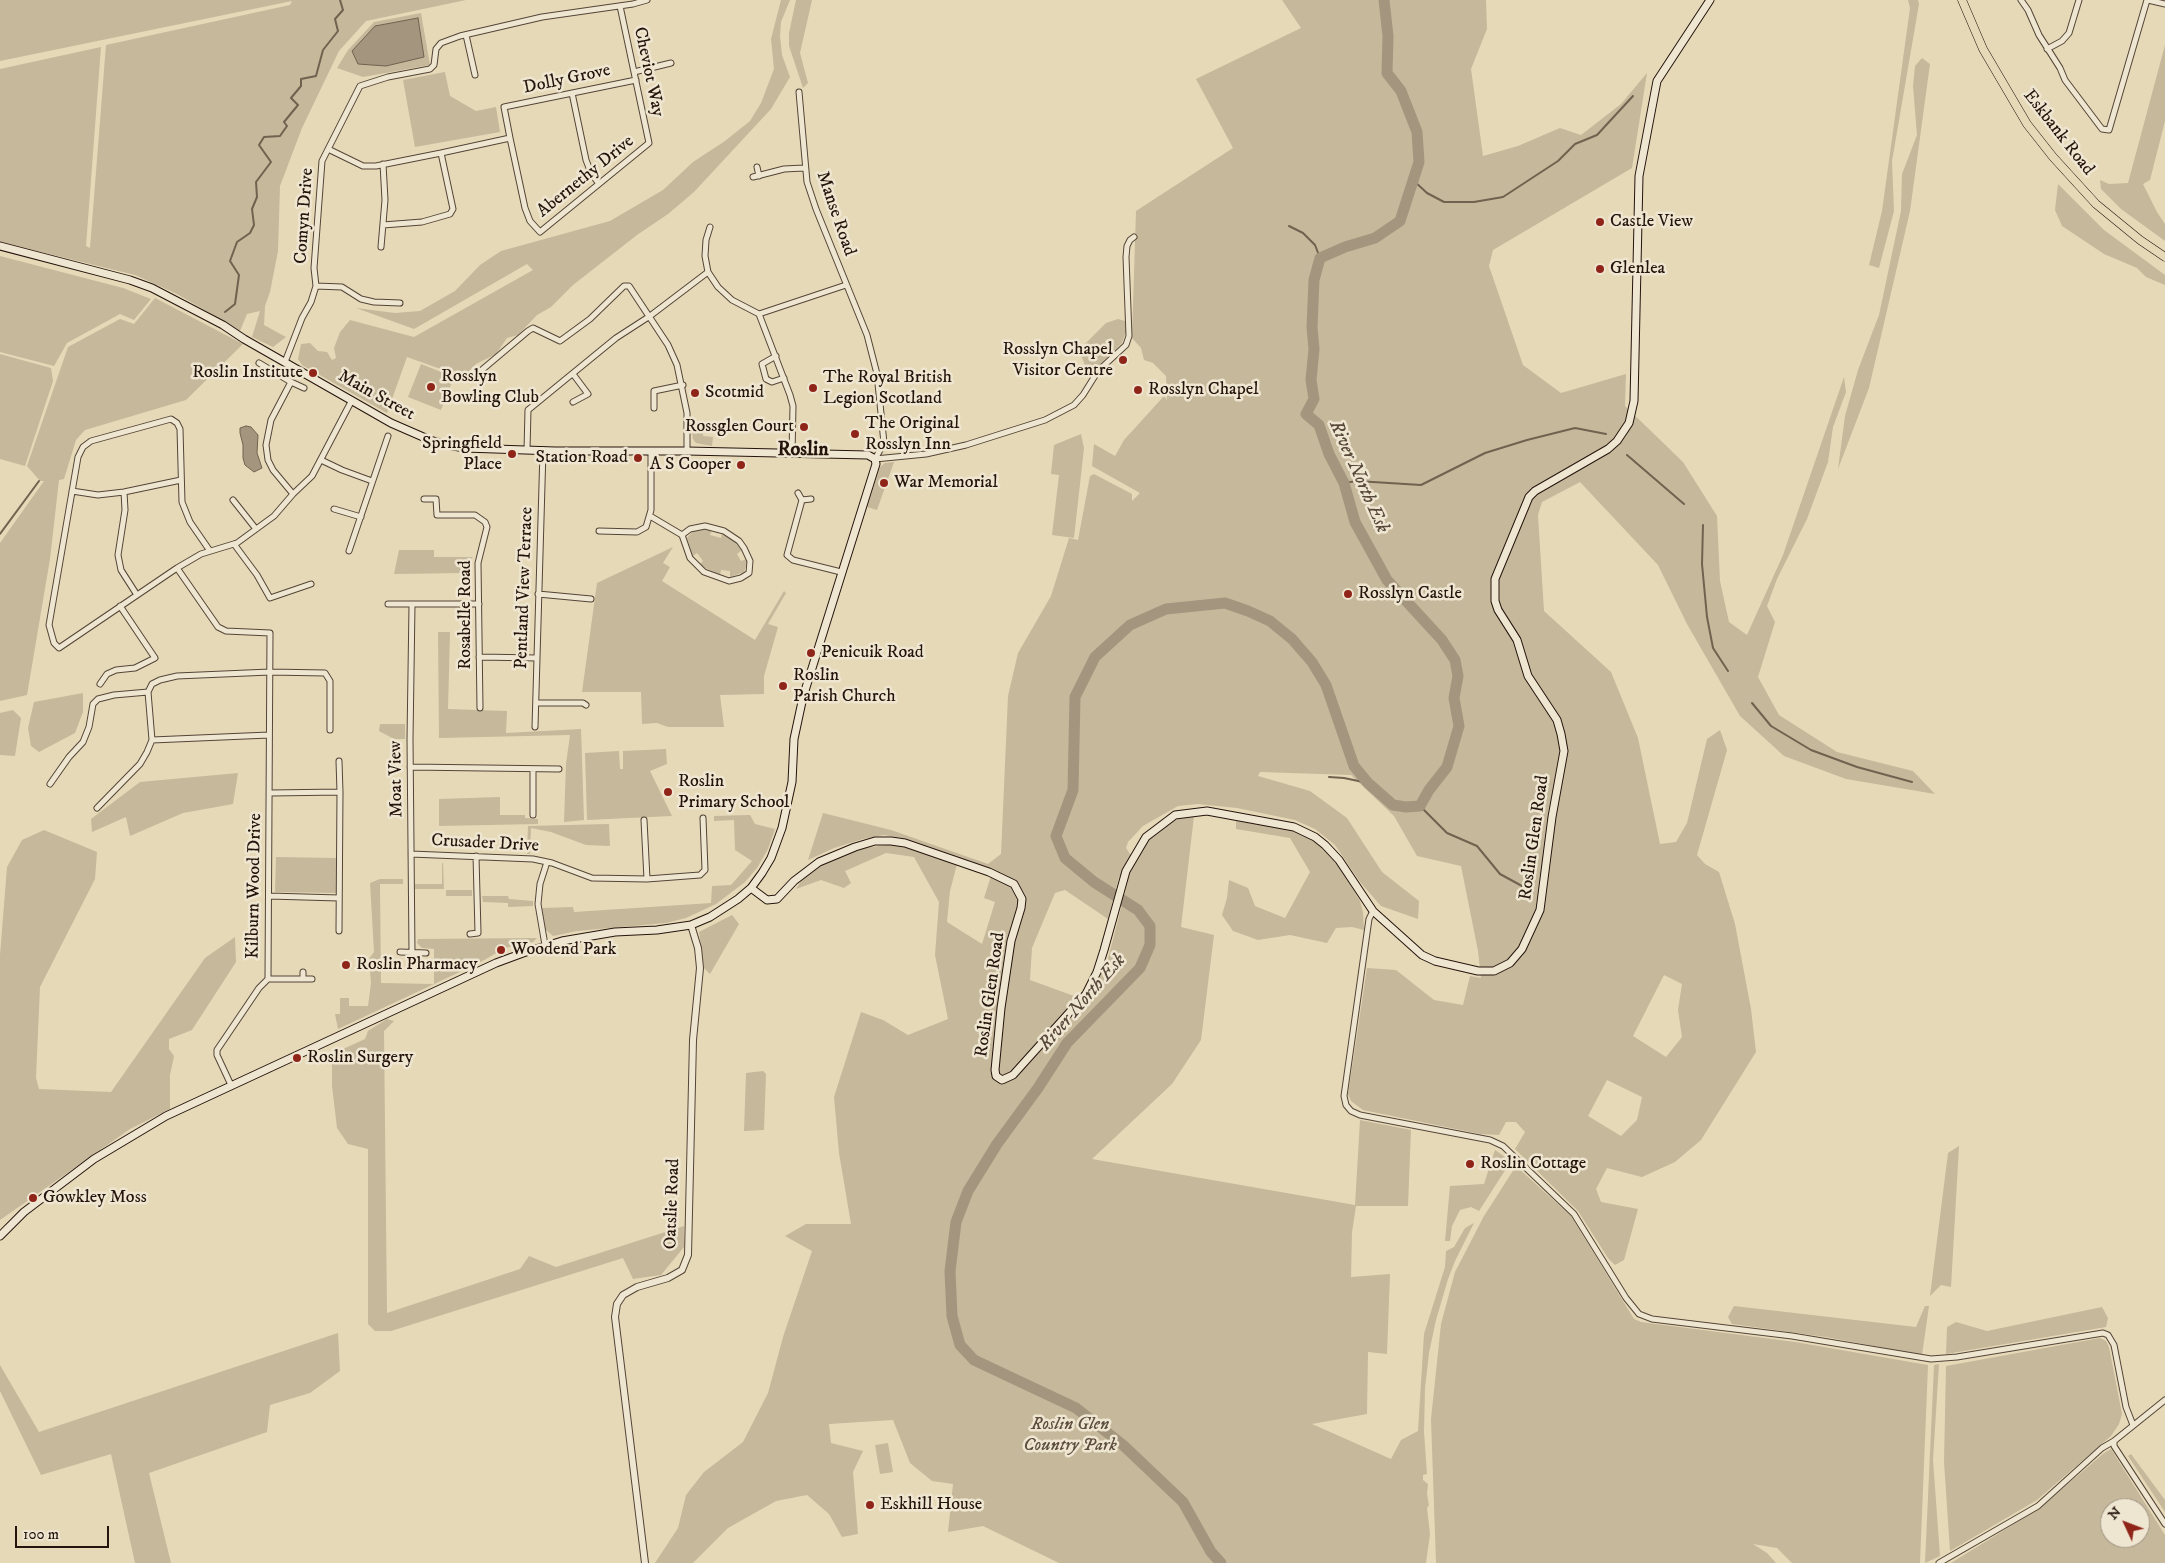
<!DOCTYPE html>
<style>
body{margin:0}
#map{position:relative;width:2165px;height:1563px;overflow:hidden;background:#e6d9b8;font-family:"IM FELL DW Pica",serif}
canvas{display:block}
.north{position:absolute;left:2100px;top:1498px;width:50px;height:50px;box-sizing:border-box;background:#efe6d1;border:1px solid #9e9282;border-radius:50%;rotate:313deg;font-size:14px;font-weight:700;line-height:20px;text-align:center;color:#24140c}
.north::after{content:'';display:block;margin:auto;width:18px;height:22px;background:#8f2418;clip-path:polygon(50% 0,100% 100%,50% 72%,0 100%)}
.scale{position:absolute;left:15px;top:1526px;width:94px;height:22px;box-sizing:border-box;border:2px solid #24140c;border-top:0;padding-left:6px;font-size:15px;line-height:18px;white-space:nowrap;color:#24140c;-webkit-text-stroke:4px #efe6d1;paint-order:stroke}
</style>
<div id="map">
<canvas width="2165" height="1563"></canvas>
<div class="north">N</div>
<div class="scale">100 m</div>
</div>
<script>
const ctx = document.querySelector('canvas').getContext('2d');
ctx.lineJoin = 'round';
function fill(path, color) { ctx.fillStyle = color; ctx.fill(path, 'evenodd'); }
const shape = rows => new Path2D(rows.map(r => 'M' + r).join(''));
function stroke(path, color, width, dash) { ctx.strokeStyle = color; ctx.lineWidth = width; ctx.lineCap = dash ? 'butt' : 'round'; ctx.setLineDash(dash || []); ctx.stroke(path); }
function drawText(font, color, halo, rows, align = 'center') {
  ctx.font = font + ' "IM FELL DW Pica",serif'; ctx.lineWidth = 5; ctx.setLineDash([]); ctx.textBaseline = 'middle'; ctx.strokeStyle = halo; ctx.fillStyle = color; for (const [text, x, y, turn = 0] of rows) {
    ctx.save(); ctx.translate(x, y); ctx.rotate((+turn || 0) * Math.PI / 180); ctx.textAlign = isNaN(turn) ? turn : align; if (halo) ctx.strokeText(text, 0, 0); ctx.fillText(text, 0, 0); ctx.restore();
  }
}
const green = shape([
 [0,0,466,0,366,21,339,51,302,128,280,186,278,251,270,292,265,306,264,325,286,337,273,347,252,337,260,311,247,314,240,331,177,294,135,275,0,242,0,69,101,47,86,246,90,248,106,45,290,5,292,1,0,61],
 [781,0,790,0,781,22,780,36,782,55,790,77,771,109,694,192,668,214,637,235,573,285,551,307,537,315,518,335,507,338,496,354,476,364,463,377,407,357,387,413,302,365,298,359,301,344,310,343,318,351,327,352,332,360,336,358,334,348,340,332,350,320,414,337,533,270,527,264,414,329,356,308,395,313,420,311,455,291,480,265,501,251,610,221,663,190,693,162,725,141,750,121,761,103,774,69,771,39],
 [796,0,812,0,800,53,808,83,803,88,789,46,789,33],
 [1282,0,1486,0,1487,29,1471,69,1483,156,1518,146,1560,128,1581,135,1621,104,1647,73,1632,168,1493,250,1489,266,1523,365,1561,393,1626,374,1625,406,1683,462,1717,516,1720,581,1729,622,1747,635,1783,555,1844,377,1846,392,1833,427,1828,462,1807,519,1777,579,1767,606,1775,622,1758,677,1779,715,1837,752,1913,771,1935,794,1846,779,1784,756,1740,716,1687,624,1658,565,1580,482,1542,502,1538,515,1544,611,1611,672,1638,738,1660,844,1676,842,1687,823,1707,739,1720,730,1727,750,1697,855,1705,864,1719,872,1735,924,1751,1009,1756,1052,1701,1140,1675,1162,1642,1177,1607,1168,1596,1189,1601,1202,1638,1209,1624,1260,1615,1265,1608,1258,1578,1211,1515,1149,1525,1132,1516,1122,1506,1122,1499,1135,1480,1134,1363,1110,1351,1101,1348,1094,1367,968,1396,970,1434,1000,1463,1005,1470,976,1481,978,1478,951,1461,866,1417,856,1394,816,1351,775,1260,772,1258,776,1310,791,1347,818,1382,872,1419,901,1418,919,1381,906,1360,882,1335,845,1315,829,1295,820,1237,808,1198,804,1178,806,1143,826,1128,842,1126,848,1130,854,1137,857,1148,840,1168,823,1183,817,1194,816,1181,927,1214,935,1201,1040,1172,1084,1092,1159,1355,1205,1360,1120,1411,1130,1408,1206,1356,1206,1352,1232,1351,1277,1390,1274,1387,1354,1368,1352,1367,1414,1312,1424,1391,1459,1401,1440,1418,1431,1424,1334,1445,1267,1446,1251,1454,1247,1465,1228,1474,1223,1455,1261,1448,1279,1436,1320,1429,1353,1425,1388,1424,1432,1427,1474,1423,1475,1423,1480,1428,1484,1427,1494,1429,1505,1427,1508,1430,1534,1426,1563,1059,1563,983,1526,948,1532,953,1484,932,1481,910,1463,893,1420,829,1424,831,1443,863,1451,853,1472,858,1534,842,1537,829,1514,807,1495,776,1501,728,1528,693,1563,655,1563,678,1528,686,1495,704,1472,743,1442,768,1393,783,1337,812,1251,785,1236,806,1224,851,1224,839,1153,834,1097,861,1012,883,1020,908,1035,948,1019,935,955,939,902,914,857,886,853,845,871,851,883,844,888,821,880,796,889,803,878,812,870,823,863,857,849,894,844,910,847,957,864,950,891,947,922,982,944,995,902,984,898,991,876,1011,887,1019,900,1002,969,1008,972,1025,900,1017,881,987,867,907,839,884,835,863,839,834,848,808,860,823,813,891,830,988,864,1001,854,1008,696,1018,653,1051,596,1069,538,1078,540,1090,476,1094,474,1132,494,1132,501,1140,493,1092,466,1094,444,1115,456,1124,440,1164,396,1167,400,1166,376,1153,363,1144,360,1141,348,1132,338,1136,211,1233,148,1196,79,1301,28],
 [1119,877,1128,880,1108,959,1096,986,1085,1000,1030,980,1032,948,1055,893,1065,890,1108,919],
 [1664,975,1682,984,1678,1010,1682,1037,1666,1057,1633,1036],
 [1607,1080,1642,1097,1637,1120,1621,1136,1588,1116],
 [1908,0,1918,0,1919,4,1892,161,1894,211,1879,268,1869,265,1882,211,1910,8],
 [421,13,430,65,363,77,337,68,348,50,374,22],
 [2165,45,2165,121,2150,180,2143,184,2157,212,2165,224,2165,241,2121,209,2101,189,2100,180,2109,184,2128,183],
 [1922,58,1930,64,1910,211,1869,388,1838,469,1845,416,1858,370,1879,315,1901,211,1902,174,1917,135,1913,86,1915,66],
 [445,72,450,96,476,111,496,107,500,132,415,147,403,80],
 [2058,184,2104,230,2165,275,2165,285,2146,277,2137,268,2104,254,2062,226,2055,210],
 [0,256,123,288,151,299,134,320,120,314,67,343,54,366,0,352],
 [155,298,243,344,186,400,85,430,76,440,64,479,59,480,50,559,27,695,0,701,0,543,44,481,40,481,27,466,68,347,120,319,134,324],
 [1118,319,1125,321,1126,332,1122,343,1091,373,1088,373,1079,350,1106,323],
 [0,354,51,368,53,381,25,466,0,459],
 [421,364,454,377,441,410,408,397],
 [692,430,703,430,703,436,713,437,712,446,696,443,693,439],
 [1081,434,1084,448,1074,538,1052,535,1059,475,1051,474,1054,445],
 [894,462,877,510,867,507,880,467,885,463],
 [705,529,712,530,710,535,721,538,722,533,737,543,742,550,737,554,741,561,747,559,747,563,744,572,730,577,730,571,721,570,720,575,699,565,703,561,697,553,693,556,687,538,693,531],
 [673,547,663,563,670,567,662,581,755,640,784,591,786,593,768,624,778,627,764,676,764,694,720,695,724,727,668,727,657,723,642,724,641,692,582,692,597,583],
 [399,550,434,550,434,557,473,557,468,562,468,567,463,568,463,573,394,574],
 [438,632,450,632,448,709,507,711,506,733,581,729,584,820,564,822,566,764,570,735,439,738],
 [83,693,83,712,75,733,39,752,31,746,28,728,34,702],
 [13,710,21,718,15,756,0,755,0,713],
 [380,724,405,724,405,739,394,739,379,731],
 [666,749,667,764,650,771,672,816,587,820,585,753,619,751,620,769,623,769,623,751],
 [238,773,233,804,183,813,130,836,126,817,92,832,91,819,140,782],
 [500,797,500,815,525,815,525,818,538,819,538,824,439,826,439,799],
 [750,815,755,824,775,829,768,849,757,868,745,882,716,904,686,918,666,923,577,931,553,936,545,929,542,908,573,907,574,912,711,903,712,886,731,885,752,861,735,850,734,820,714,821,714,816],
 [1236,819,1292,830,1313,839,1323,848,1337,863,1360,901,1363,912,1364,930,1352,927,1336,928,1327,943,1290,935,1258,940,1233,931,1222,915,1227,898,1229,880,1248,888,1255,906,1285,918,1310,872,1290,838,1236,829],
 [609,824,610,846,586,845,551,832,531,828,530,854,527,854,528,826],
 [44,830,97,852,95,879,40,987,36,1078,39,1089,111,1092,205,958,235,937,236,962,192,1030,169,1039,169,1049,174,1056,170,1075,170,1109,130,1129,0,1220,0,955,7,867,22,840],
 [276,857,337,858,337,893,275,892],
 [442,863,443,863,444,889,414,889,415,884,442,884],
 [380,879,403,879,403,884,380,884,381,983,434,984,434,949,422,948,417,943,418,939,537,938,533,942,505,948,479,963,338,1029,335,1014,340,1014,340,998,349,998,349,1006,368,1006,371,983,369,959,374,952,370,883],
 [446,890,472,890,472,896,446,896],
 [482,896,508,896,509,899,533,901,533,906,508,907,508,903,483,902],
 [732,915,739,924,710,974,704,968,699,932],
 [387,1019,394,1021,384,1031,387,1313,520,1269,529,1256,556,1267,684,1226,684,1247,661,1275,633,1279,623,1258,391,1331,375,1331,368,1324,368,1149,348,1144,337,1128,332,1086,332,1054,365,1039,368,1031],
 [763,1071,766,1074,764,1130,744,1131,746,1073],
 [1959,1146,1951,1287,1941,1285,1930,1296,1948,1153],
 [1495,1150,1511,1161,1479,1211,1471,1207,1460,1210,1452,1226,1450,1241,1445,1241,1450,1186,1484,1184],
 [1516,1166,1571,1216,1634,1319,1641,1322,1795,1342,1928,1365,1920,1563,1792,1563,1777,1548,1753,1544,1767,1553,1776,1563,1436,1563,1431,1419,1441,1324,1455,1272,1484,1216],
 [1734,1306,1916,1327,1925,1306,1929,1306,1922,1355,1826,1337,1732,1324,1728,1317],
 [2102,1307,2108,1318,2106,1327,1946,1354,1947,1327,1956,1322,1987,1331],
 [338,1333,340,1371,310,1393,270,1405,267,1432,149,1473,171,1563,135,1563,111,1454,41,1475,0,1391,0,1365,39,1432],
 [2100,1338,2106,1341,2109,1347,2122,1414,2119,1424,2111,1436,2037,1500,1950,1551,1944,1462,1946,1366],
 [1939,1364,1933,1460,1940,1556,1925,1563,1934,1365],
 [888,1443,893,1472,880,1474,875,1445],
 [2111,1449,2165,1535,2165,1563,1951,1563,2040,1508,2104,1453],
 [2110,1508,2140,1508,2140,1538,2110,1538],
 [2131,1454,2165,1500,2165,1512,2128,1456]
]);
const water = shape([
 [418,18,424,57,386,66,358,64,352,51,375,26,418,18],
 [246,426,251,427,258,435,257,453,262,468,254,472,245,465,243,458,243,445,240,433,240,428,246,426]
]);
const stream = shape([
 [1414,181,1427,193,1444,202,1474,202,1503,197,1558,161,1575,144,1597,135,1633,96],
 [1289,226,1303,233,1315,245,1320,258],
 [225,312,235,304,239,275,230,261,237,242,250,233,254,225,252,209,257,197,256,182,271,162,259,145,264,137,280,136,287,126,284,122,298,105,291,98,301,86,301,79,316,76,323,50,338,31,335,19,343,10,340,0],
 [1627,455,1684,504],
 [1344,483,1357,481,1421,485,1485,453,1527,440,1575,428,1606,434],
 [1703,525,1702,564,1707,617,1713,648,1728,671],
 [0,534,39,481],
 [1752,703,1771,726,1811,750,1857,767,1912,782],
 [1329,777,1344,778,1368,783],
 [1420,806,1447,833,1477,846,1500,874,1533,892]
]);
const river = shape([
 [1221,1563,1211,1552,1183,1502,1123,1445,1076,1408,974,1360,960,1345,952,1316,950,1271,956,1222,968,1191,997,1144,1038,1088,1067,1043,1140,968,1150,945,1150,926,1138,910,1094,882,1065,858,1056,836,1073,790,1075,697,1095,657,1130,625,1166,609,1225,603,1248,611,1270,621,1292,639,1312,662,1326,685,1354,766,1368,783,1393,805,1406,807,1420,806,1429,790,1447,767,1459,726,1454,698,1458,676,1455,660,1442,640,1387,580,1355,522,1344,483,1329,454,1319,425,1306,414,1314,399,1311,380,1314,349,1312,327,1314,280,1320,258,1345,247,1375,238,1400,221,1419,162,1417,132,1401,91,1387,73,1388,36,1384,0]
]);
const minor = shape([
 [2021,0,2028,10,2039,35,2060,68,2065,80,2102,129,2109,130,2147,0],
 [2148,0,2165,4],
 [466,35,475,75],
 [2047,49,2062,41,2069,33,2079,0],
 [634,72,671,63],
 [799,92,807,182,816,209,867,335,877,374,884,443,875,459],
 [572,93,586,160,591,173,599,184],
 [510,138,504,107,636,80],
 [328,149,363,166,376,166,441,153,453,209,450,214,422,222,383,225],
 [441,153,510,138,525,208,530,221,540,232,649,143,620,6],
 [757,167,759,176],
 [753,177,784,169,804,168],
 [710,227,706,240,705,256,708,272,718,287,732,300,759,314,790,395,793,406,792,454],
 [381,247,385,200,383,164],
 [316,286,342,287,361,299,374,302,400,303],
 [759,314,846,285],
 [776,356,762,364,766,379,772,382,784,378],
 [285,362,302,318,311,302,316,286,314,268,322,161,360,86,388,77,430,69,434,65,436,49,441,43,460,36,542,17,633,4,647,0],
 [259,363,291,382,271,420,266,445,268,460,273,470,293,494,312,476,352,400],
 [573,374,588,394,573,402],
 [481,380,477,374,528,331,533,328,560,341,590,319,624,286,629,286,668,345,677,365,687,413,687,451],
 [291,382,304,388],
 [654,408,654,391,683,385],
 [527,450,528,410,616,338,650,316,708,272],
 [875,459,926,454,966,445,1045,420,1074,405,1083,395,1098,371,1126,345,1129,336,1126,257,1127,246,1130,240,1134,237],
 [321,460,342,470,372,481],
 [72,491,98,495,124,492,181,480],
 [124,492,125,510,118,555,121,570,137,595],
 [798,493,802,500],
 [424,499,436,499,437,515,475,515,485,522,487,527,478,563,480,708],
 [811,499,802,500,787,555,793,560,841,572],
 [233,500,256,529],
 [334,509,361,517],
 [650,516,682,535,690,558,704,572,729,581,741,578,749,573,750,561,744,548,739,541,724,531,705,526,690,529,682,535],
 [599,531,637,532,646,527,651,510,651,451],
 [234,544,257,575,270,598,311,584],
 [349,551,388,436],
 [177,568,59,648,54,643,49,625,78,457,83,447,91,441,171,419,177,423,180,429,182,502,190,522,210,551],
 [538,594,591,599],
 [388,604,479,604],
 [412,605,410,739,412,953],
 [479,657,537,658],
 [100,684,107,674,116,670,135,668,155,658,120,606],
 [536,703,583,703,586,705],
 [535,727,543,450],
 [152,740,269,735],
 [339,761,340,792],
 [410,767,559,769],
 [533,770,533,815],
 [50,784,69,757,83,742,89,727,93,704,98,699,114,695,148,692,152,684,160,680,177,676,270,672,325,673,330,681,330,730],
 [271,793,340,792,339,931],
 [97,808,140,764,147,752,152,740,148,692],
 [644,820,647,879],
 [411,854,533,859,552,863,592,878,647,879,700,875,705,870,703,818],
 [269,896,339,898],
 [1373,911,1369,919,1344,1096,1346,1105,1351,1111,1360,1115,1490,1140,1503,1146,1574,1214,1626,1298,1639,1314,1652,1319,1792,1336,1931,1359,1957,1357,2103,1333,2108,1335,2114,1345,2126,1407,2133,1425],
 [470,934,478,933,476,856],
 [545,945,538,904,540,884,547,862],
 [400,952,426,953],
 [268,979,312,979],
 [303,979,303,972],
 [231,1085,217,1055,217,1050,259,988,268,979,270,633,226,631,218,627,177,568,201,554,237,543,274,516,293,494],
 [2114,1441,2114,1446,2165,1524],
 [1939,1563,2038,1506,2102,1448,2114,1441,2165,1400]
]);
const tertiary = shape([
 [645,1563,615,1317,617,1304,623,1295,637,1287,668,1278,682,1270,688,1255,693,1040,700,968,698,948,691,925]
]);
const secondary = shape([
 [0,246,130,280,152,288,223,325,244,339,391,423,430,440,447,445,465,448,555,451,687,451,868,455,875,459,876,464,803,697,794,739,792,782,782,828,771,858,762,873,751,888,738,899,710,917,691,925,657,930,615,932,562,941,523,953,496,963,166,1116,94,1159,24,1212,0,1236],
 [751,888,767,900,777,899,794,881,819,862,855,847,875,841,891,841,905,843,989,872,1014,884,1022,899,1021,908,1011,941,1001,1008,995,1070,996,1076,1002,1080,1013,1075,1086,994,1097,972,1104,950,1126,871,1146,837,1175,815,1207,811,1294,827,1315,837,1325,845,1339,860,1373,911,1422,955,1435,961,1478,971,1494,971,1510,963,1522,949,1540,910,1552,817,1564,751,1561,734,1557,720,1528,676,1517,640,1498,610,1495,601,1495,579,1529,497,1535,491,1608,449,1617,441,1629,423,1634,401,1639,176,1657,81,1710,0]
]);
const primary = shape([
 [1962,0,1983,49,2027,124,2053,157,2096,204,2140,240,2165,257]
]);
const markers = [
 [1600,222,5,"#8f2418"],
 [1600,269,5,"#8f2418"],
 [1123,360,5,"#8f2418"],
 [313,373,5,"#8f2418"],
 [431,387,5,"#8f2418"],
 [813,388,5,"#8f2418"],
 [1138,390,5,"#8f2418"],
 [695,393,5,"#8f2418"],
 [804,427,5,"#8f2418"],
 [855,434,5,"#8f2418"],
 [512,454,5,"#8f2418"],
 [638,458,5,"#8f2418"],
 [741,465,5,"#8f2418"],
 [884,483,5,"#8f2418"],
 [1348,594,5,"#8f2418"],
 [811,653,5,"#8f2418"],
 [783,686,5,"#8f2418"],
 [668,792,5,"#8f2418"],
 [501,950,5,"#8f2418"],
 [346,965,5,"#8f2418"],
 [297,1058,5,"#8f2418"],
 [1470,1164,5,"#8f2418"],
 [33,1198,5,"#8f2418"],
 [870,1505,5,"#8f2418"]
];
const streetNames = [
 ["Cheviot Way",648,72,78],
 ["Dolly Grove",567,80,-12],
 ["Eskbank Road",2058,133,52],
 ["Abernethy Drive",586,177,-39],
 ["Manse Road",835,214,71],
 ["Comyn Drive",305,216,-86],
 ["Main Street",376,396,29],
 ["Pentland View Terrace",525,588,-88],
 ["Rosabelle Road",466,615,-90],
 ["Moat View",397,779,-91],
 ["Roslin Glen Road",1535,838,-82],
 ["Crusader Drive",485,844,3],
 ["Kilburn Wood Drive",255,886,-89],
 ["Roslin Glen Road",991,995,-82],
 ["Oatslie Road",673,1204,-88]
];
const poiNames = [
 ["Castle View",1610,222],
 ["Glenlea",1610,269],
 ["Rosslyn Chapel",1113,350,"right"],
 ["Visitor Centre",1113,371,"right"],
 ["Roslin Institute",303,373,"right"],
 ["Rosslyn",441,377],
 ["Bowling Club",441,398],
 ["The Royal British",823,378],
 ["Legion Scotland",823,399],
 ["Rosslyn Chapel",1148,390],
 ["Scotmid",705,393],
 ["The Original",865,424],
 ["Rosslyn Inn",865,445],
 ["Rossglen Court",794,427,"right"],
 ["Springfield",502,444,"right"],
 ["Place",502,465,"right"],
 ["Station Road",628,458,"right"],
 ["A S Cooper",731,465,"right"],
 ["War Memorial",894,483],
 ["Rosslyn Castle",1358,594],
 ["Penicuik Road",821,653],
 ["Roslin",793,676],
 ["Parish Church",793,697],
 ["Roslin",678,782],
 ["Primary School",678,803],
 ["Woodend Park",511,950],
 ["Roslin Pharmacy",356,965],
 ["Roslin Surgery",307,1058],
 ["Roslin Cottage",1480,1164],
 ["Gowkley Moss",43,1198],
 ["Eskhill House",880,1505]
];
const parkNames = [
 ["Roslin Glen",1070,1425],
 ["Country Park",1070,1446]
];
const waterNames = [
 ["River North Esk",1358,477,66],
 ["River North Esk",1083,1003,-49]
];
const quarterNames = [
 ["Roslin",803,451]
];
fill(green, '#c5b89b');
fill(water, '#a4967e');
stroke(water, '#716250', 1);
stroke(stream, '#716250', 2);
stroke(river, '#a4967e', 11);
stroke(minor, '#544537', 7);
stroke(tertiary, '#544537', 8);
stroke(secondary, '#24140c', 9);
stroke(primary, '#24140c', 9);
stroke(minor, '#efe6d1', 5);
stroke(tertiary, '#efe6d1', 6);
stroke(secondary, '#efe6d1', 7);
stroke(primary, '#e6d9b8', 8);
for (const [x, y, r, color] of markers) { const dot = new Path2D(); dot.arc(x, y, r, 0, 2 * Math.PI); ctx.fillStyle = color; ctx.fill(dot); stroke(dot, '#efe6d1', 2); }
drawText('18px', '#24140c', '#efe6d1', streetNames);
drawText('18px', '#24140c', '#efe6d1', poiNames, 'left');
drawText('italic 18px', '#5c4d3e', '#efe6d1', parkNames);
drawText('italic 19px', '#57483a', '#efe6d1', waterNames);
drawText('bold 20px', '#24140c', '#efe6d1', quarterNames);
</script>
